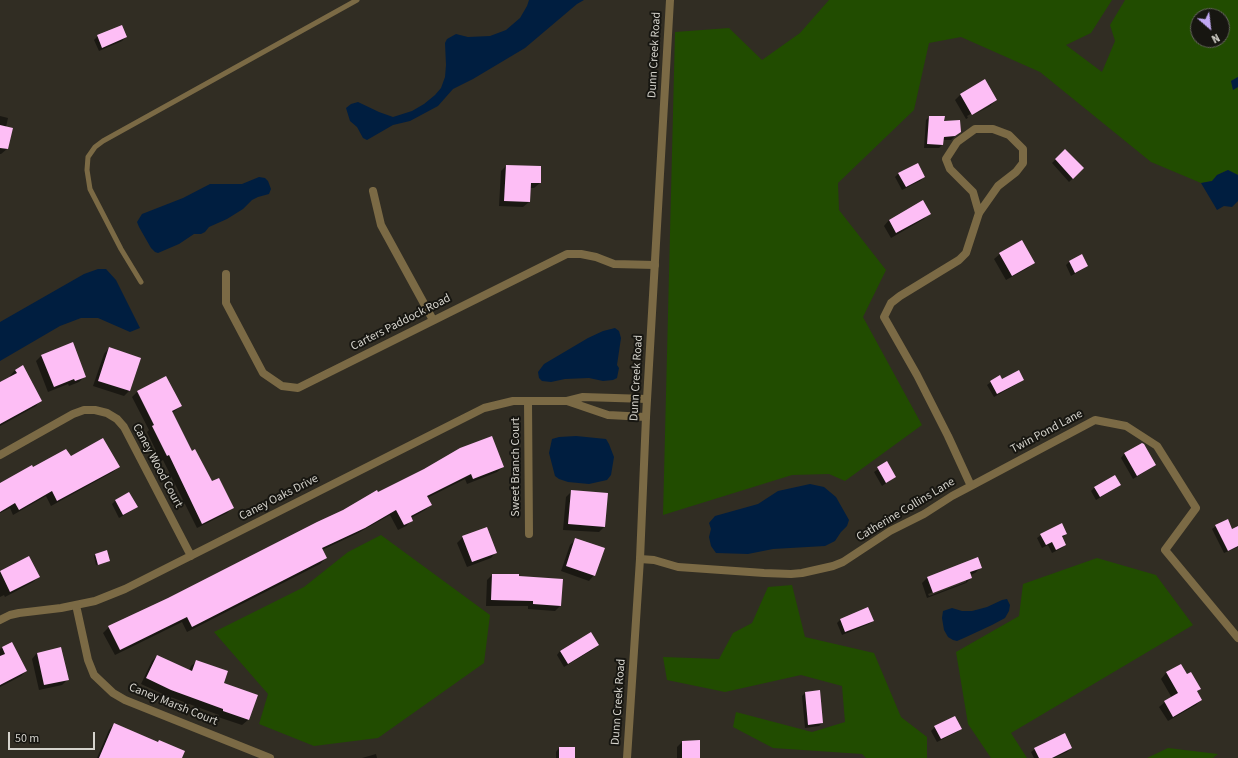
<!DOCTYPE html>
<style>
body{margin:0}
#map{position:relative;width:1238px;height:758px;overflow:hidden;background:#312d23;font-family:"Source Sans 3",sans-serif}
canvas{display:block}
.north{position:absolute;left:1190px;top:8px;width:40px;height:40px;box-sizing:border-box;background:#171611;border:1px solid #63625c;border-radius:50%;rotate:152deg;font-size:11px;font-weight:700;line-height:16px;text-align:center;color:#d5d3cc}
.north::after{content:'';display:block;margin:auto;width:14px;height:18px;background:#c1a8f3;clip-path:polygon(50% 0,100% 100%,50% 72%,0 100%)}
.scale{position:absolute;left:8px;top:732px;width:87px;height:18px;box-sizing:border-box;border:2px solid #d5d3cc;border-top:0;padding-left:5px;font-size:12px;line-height:14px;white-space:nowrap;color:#d5d3cc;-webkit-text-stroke:3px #171611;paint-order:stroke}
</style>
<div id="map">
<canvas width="1238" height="758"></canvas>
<div class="north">N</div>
<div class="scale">50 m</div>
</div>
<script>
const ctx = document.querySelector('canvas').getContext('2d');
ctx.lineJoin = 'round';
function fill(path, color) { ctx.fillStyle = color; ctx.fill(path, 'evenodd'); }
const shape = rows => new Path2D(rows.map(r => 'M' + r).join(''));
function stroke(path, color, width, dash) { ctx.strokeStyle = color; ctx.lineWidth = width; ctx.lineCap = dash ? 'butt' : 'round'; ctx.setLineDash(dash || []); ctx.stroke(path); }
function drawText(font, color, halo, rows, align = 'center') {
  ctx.font = font + ' "Source Sans 3",sans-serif'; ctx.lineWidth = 4; ctx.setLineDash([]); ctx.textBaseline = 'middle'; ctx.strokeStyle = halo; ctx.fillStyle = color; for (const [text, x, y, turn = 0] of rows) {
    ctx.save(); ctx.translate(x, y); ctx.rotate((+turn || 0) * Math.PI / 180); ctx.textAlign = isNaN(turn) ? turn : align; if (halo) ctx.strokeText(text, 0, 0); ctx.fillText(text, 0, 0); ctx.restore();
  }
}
const green = shape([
 [829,0,1112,0,1091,33,1066,45,1102,72,1115,41,1110,25,1125,0,1238,0,1238,77,1231,81,1233,90,1238,87,1238,175,1228,170,1217,175,1212,181,1201,183,1151,162,1040,72,961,37,929,43,914,110,838,183,839,210,886,270,863,317,922,425,845,481,829,474,792,475,663,515,675,32,729,28,762,60,800,33],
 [1198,16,1222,16,1222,40,1198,40],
 [381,535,490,615,484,663,378,738,314,746,259,724,268,694,214,632,304,587,348,552],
 [1097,558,1156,575,1193,625,1011,733,1027,758,991,758,968,724,956,652,1019,616,1023,584],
 [792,585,805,637,874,653,901,717,927,737,927,758,866,758,862,754,773,748,733,727,736,712,812,732,845,722,842,686,801,675,725,692,667,680,663,657,719,659,733,633,752,623,768,587],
 [1168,748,1218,754,1213,758,1147,758]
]);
const water = shape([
 [529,0,584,0,577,4,525,48,473,79,453,89,438,106,410,121,393,125,367,140,363,138,357,127,350,121,346,108,351,104,358,102,379,112,393,117,412,111,424,104,435,95,441,88,445,77,446,65,445,43,447,39,456,34,468,37,490,36,506,30,520,18,527,6],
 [1238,77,1238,87,1233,90,1231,81],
 [1228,170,1238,175,1238,201,1232,207,1224,206,1217,210,1201,183,1212,181,1217,175],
 [259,177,265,178,268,181,271,189,269,194,258,197,252,200,243,209,227,219,209,227,205,232,201,234,194,234,179,244,158,253,155,252,151,248,139,227,137,222,142,214,183,198,210,184,242,184],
 [98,269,106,269,116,280,140,328,130,332,98,318,81,318,60,326,0,361,0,322,84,274],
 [615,328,619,331,621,338,617,365,619,368,617,378,613,380,603,381,589,378,565,379,551,382,542,381,539,378,538,372,544,364,588,338,603,331],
 [576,436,606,439,609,444,614,457,611,475,607,480,589,484,568,482,559,479,555,476,549,453,552,439,559,437],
 [810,484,824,487,836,497,849,520,847,526,841,532,835,541,825,546,773,549,748,554,716,553,711,546,709,537,711,529,709,523,715,516,758,504,778,491],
 [1007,599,1010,605,1009,611,1005,618,992,625,964,638,957,641,953,640,948,637,944,630,942,618,943,611,952,608,962,611,972,611,987,607,1002,600]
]);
const shadow = shape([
 [98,36,126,37,122,41,99,51,94,40],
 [984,81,996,100,990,106,966,119,955,100,960,95],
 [990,103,990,105,968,118,967,116],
 [0,116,8,118,6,127,7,149,1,154,0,154],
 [929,117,943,122,958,133,951,140,943,140,942,145,939,148,924,148,926,120],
 [1065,150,1083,168,1069,182,1052,163],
 [506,166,540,183,534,188,529,188,529,202,523,207,499,206,501,171],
 [899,173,924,177,920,181,902,190,895,177],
 [929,213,924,219,891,238,884,226,889,220],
 [1000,254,1034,262,1028,268,1006,280,994,259],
 [1082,255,1087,266,1083,269,1071,276,1066,265,1069,262],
 [109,348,129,391,124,396,93,386,104,354],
 [42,355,85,376,79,382,69,386,68,384,48,392,36,361],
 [15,370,41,400,36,406,0,426,0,384,11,378,10,376],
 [166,377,181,406,172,413,191,452,211,483,233,507,227,513,197,528,163,460,161,461,147,432,149,430,132,397,137,392],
 [1023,379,1019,383,994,397,987,385,991,382],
 [1142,444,1155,465,1151,468,1133,479,1121,458,1124,454],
 [70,458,119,467,113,472,51,506,46,496,13,515,10,508,0,513,0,484,33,469],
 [887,463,895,477,882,486,874,472],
 [503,467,497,472,467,484,465,479,427,498,431,505,425,510,411,518,412,520,406,526,398,530,390,515,358,533,322,550,326,558,320,564,187,632,182,622,115,655,103,633,109,627,169,599,378,493],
 [1114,476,1116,488,1096,500,1091,491,1094,488],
 [572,491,604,527,599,532,563,530,566,497],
 [115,501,137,507,133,510,119,518,112,504],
 [1216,526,1232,530,1238,527,1238,547,1224,553,1212,529],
 [1066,534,1062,538,1065,545,1062,548,1052,553,1048,545,1042,548,1037,538,1041,535],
 [463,537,496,552,491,558,467,567,457,543],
 [576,539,594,575,589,581,561,571,570,545],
 [95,555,109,561,96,565,94,556],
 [29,557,39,577,33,582,5,597,4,595,0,597,0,572],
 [981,567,975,573,970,575,971,578,966,583,927,598,922,583,927,578],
 [966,580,966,582,929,596,928,594],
 [492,575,560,606,555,611,528,609,528,606,486,606,487,580],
 [840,620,873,621,869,624,842,635,837,623],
 [12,643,26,671,21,676,0,687,0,649],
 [597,645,594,649,564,667,557,655,560,651],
 [37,653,68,679,62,685,39,690,32,659],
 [157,656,189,671,191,666,197,661,223,684,256,696,248,720,242,725,218,717,219,715,165,695,141,684,152,661],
 [1181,665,1187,676,1200,689,1197,692,1201,700,1196,705,1168,721,1159,707,1165,702,1172,698,1161,679,1166,673],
 [805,693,822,723,819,726,805,728,802,696],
 [114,724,181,758,97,758,109,730],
 [935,727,961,729,957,732,937,742,931,731],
 [682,742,699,758,677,758,677,747],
 [559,748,574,758,556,758,556,752],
 [1071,748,1067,752,1054,758,1034,758,1031,752,1035,749],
 [376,754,377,758,362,758]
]);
const building = shape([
 [122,25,127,37,102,48,97,35],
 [985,79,997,100,972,115,960,94],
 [929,116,945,116,944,121,960,120,961,132,955,136,944,137,943,145,927,144],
 [0,125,13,128,8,149,0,148],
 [1065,149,1084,168,1073,179,1055,159],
 [918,163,925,177,906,187,898,173],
 [506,165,541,166,541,183,531,183,530,202,504,201],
 [923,200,931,214,896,233,889,220],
 [1022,240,1035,263,1012,276,999,253],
 [1082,254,1088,266,1075,273,1069,261],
 [73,342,86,377,75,381,74,379,54,387,41,355],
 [109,347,141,358,130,391,98,381],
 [23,365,42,401,0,424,0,382,17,373,15,370],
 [1019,370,1024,380,997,394,990,381,1000,375,1002,379],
 [166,376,182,406,172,411,192,451,195,449,212,481,219,478,234,508,202,524,169,455,167,456,152,426,154,425,137,391],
 [492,436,504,467,473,479,471,474,427,496,432,505,411,516,413,521,404,525,396,510,365,528,322,548,327,558,192,627,187,617,120,650,108,626,168,598,317,522,343,510,377,490,378,492,424,469,460,448],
 [103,438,120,467,57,501,52,491,19,510,15,503,0,512,0,483,32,465,33,467,66,449,71,456],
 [1142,443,1144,444,1156,465,1137,476,1124,453],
 [887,461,896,477,886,483,877,467],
 [1115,475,1121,485,1100,497,1094,487],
 [571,490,608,493,605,527,568,524],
 [129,492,138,507,123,515,115,500],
 [1228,519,1232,529,1238,526,1238,546,1228,551,1215,525],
 [1062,523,1067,534,1062,536,1066,545,1056,550,1052,542,1046,545,1040,534],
 [487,527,497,553,472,562,462,536],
 [575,538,605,548,595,576,566,566],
 [107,550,110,561,98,565,95,554],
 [29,556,40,577,10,592,0,571],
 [978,557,982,568,970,572,972,578,933,593,927,577],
 [492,574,519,574,519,576,563,579,561,606,533,604,533,601,491,600],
 [868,607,874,621,845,632,840,619],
 [591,632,599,645,568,664,560,651],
 [12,642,27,671,0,685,0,656,5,654,2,647],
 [61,647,69,680,44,685,37,653],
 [157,655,192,671,196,660,228,671,224,683,258,695,249,720,223,711,223,709,171,690,146,678],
 [1181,664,1187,674,1191,672,1201,689,1197,691,1202,700,1173,717,1164,701,1178,693,1166,672],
 [820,690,823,723,808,725,805,692],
 [955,716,962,729,941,739,934,726],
 [114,723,158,742,159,740,185,751,182,758,99,758],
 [1065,733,1072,748,1052,758,1039,758,1034,748],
 [700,740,700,758,682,758,682,741],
 [559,747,575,747,575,758,559,758]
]);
const service = shape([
 [141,282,121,249,90,189,87,170,88,157,95,147,103,141,357,0]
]);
const minor = shape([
 [373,191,381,225,433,320],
 [226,274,226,303,263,373,282,386,298,388,567,254,581,254,596,257,614,264,655,265],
 [528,401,529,534],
 [567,401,608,415,646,417],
 [0,455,73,414,84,410,95,410,107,413,117,419,124,427,191,556],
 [971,486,1095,420,1126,426,1157,446,1196,508,1165,550,1238,638],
 [640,559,654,560,678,567,764,573,791,574,802,573,833,566,843,562,890,531,924,514,952,496,971,486,948,436,917,375,884,317,891,303,900,296,959,260,966,253,979,213,998,186,1016,172,1023,163,1023,149,1009,135,993,129,975,129,957,142,946,159,950,169,973,192,979,213],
 [76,605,88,660,94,675,113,693,125,700,270,758],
 [0,620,10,615,19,613,61,608,95,601,125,589,484,408,513,401,567,401,583,397,647,399]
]);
const tertiary = shape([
 [627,758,640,559,646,417,670,0]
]);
const streetNames = [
 ["Dunn Creek Road",655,55,-87],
 ["Carters Paddock Road",401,323,-27],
 ["Dunn Creek Road",637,378,-87],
 ["Twin Pond Lane",1047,432,-28],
 ["Caney Wood Court",157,466,62],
 ["Sweet Branch Court",516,467,-90],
 ["Caney Oaks Drive",279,498,-27],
 ["Catherine Collins Lane",906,510,-31],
 ["Dunn Creek Road",619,702,-86],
 ["Caney Marsh Court",173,705,22]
];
fill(green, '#214c00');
fill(water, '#001e40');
fill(shadow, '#0007');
fill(building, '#fdbef5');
stroke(service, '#7b6a45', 5);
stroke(minor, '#7b6a45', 8);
stroke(tertiary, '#7b6a45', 8);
drawText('12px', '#d5d3cc', '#171611', streetNames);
</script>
